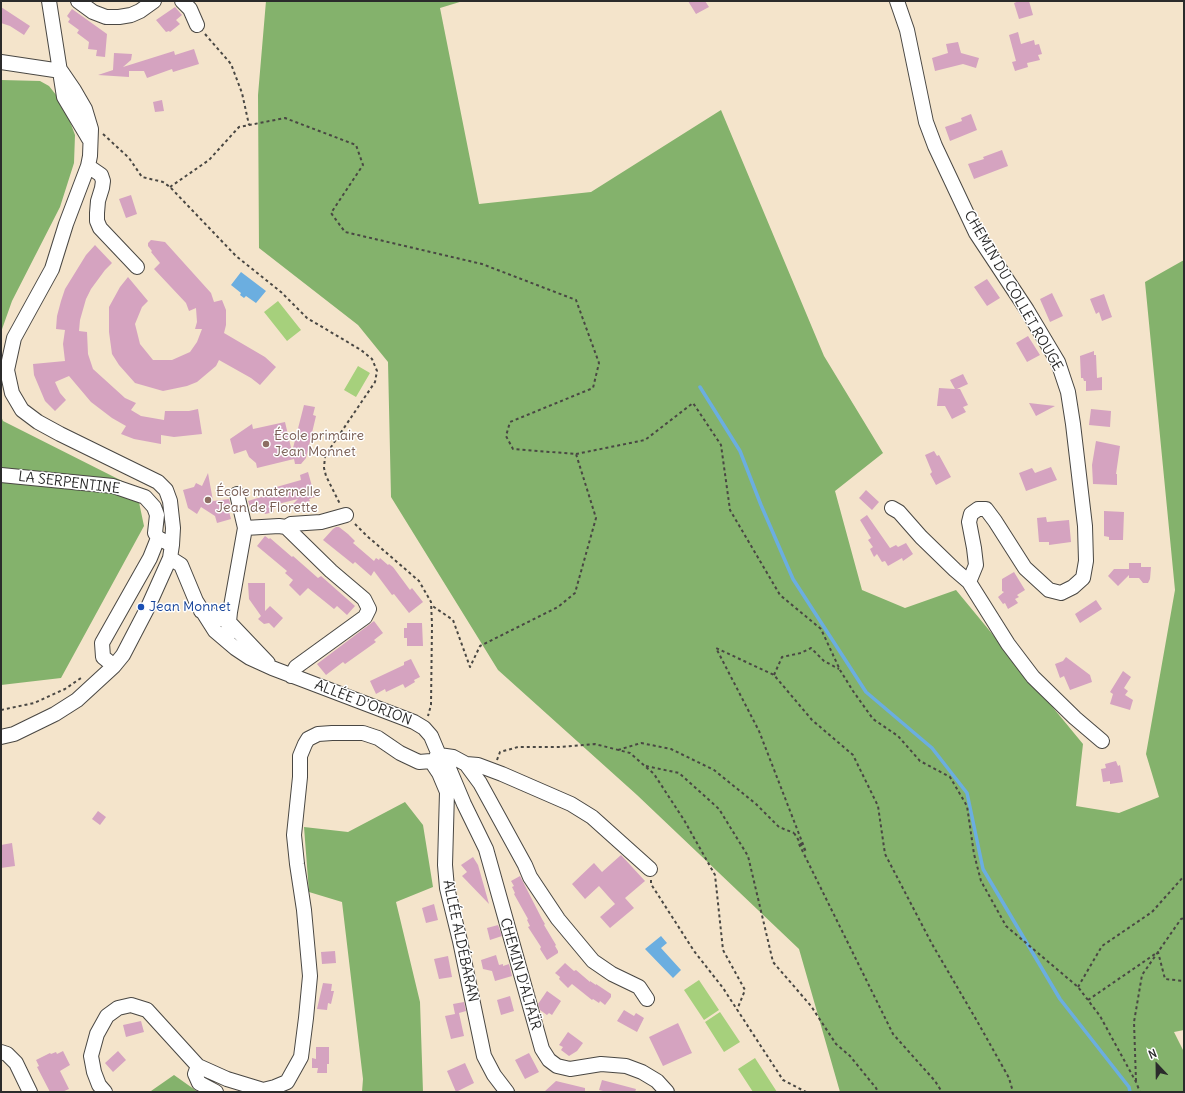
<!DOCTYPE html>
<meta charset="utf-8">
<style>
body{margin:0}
#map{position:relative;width:1185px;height:1093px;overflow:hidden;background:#f4e4cb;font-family:Delius,sans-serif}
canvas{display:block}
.frame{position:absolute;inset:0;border:2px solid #2b2b2b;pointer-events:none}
.north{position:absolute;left:1137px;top:1045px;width:40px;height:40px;-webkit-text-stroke:3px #fff;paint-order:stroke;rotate:338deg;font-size:11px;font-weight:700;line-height:16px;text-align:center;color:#2b2b2b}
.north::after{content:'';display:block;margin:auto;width:14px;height:18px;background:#2b2b2b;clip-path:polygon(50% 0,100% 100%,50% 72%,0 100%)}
</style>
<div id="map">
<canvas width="1185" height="1093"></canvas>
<div class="frame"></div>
<div class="north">N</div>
</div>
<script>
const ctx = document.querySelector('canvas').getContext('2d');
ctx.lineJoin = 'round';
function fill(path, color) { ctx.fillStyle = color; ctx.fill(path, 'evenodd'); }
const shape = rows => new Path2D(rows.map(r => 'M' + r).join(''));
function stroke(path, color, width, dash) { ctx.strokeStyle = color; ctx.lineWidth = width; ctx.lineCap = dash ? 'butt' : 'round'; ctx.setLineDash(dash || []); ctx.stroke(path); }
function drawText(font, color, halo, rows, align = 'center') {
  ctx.font = font + ' Delius,sans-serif'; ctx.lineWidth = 3; ctx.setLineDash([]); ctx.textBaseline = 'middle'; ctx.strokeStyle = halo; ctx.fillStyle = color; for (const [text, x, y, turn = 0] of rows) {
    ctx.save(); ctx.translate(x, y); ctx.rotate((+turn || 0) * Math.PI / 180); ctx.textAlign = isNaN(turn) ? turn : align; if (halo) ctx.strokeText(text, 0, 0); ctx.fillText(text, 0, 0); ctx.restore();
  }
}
const green = shape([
 [278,301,301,330,287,341,264,312],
 [358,366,370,373,356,397,344,390],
 [699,980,719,1010,704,1020,684,990],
 [720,1012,740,1042,724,1052,705,1022],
 [755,1058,777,1092,753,1092,738,1069]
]);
const forest = shape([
 [266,1,463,1,440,8,479,204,591,192,721,110,824,356,883,453,835,491,862,590,905,608,956,590,1083,744,1076,806,1119,813,1159,797,1146,754,1175,590,1145,282,1184,260,1184,1030,1174,1032,1184,1052,1184,1092,840,1092,799,949,637,795,498,670,391,497,388,362,358,325,259,248,258,95],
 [1,80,40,81,49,86,64,105,75,135,74,163,60,207,12,301,1,332],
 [1,416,3,421,136,488,144,526,61,678,1,685],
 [405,802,423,825,433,887,396,902,420,1002,423,1092,362,1092,363,1079,342,902,309,892,304,827,348,832],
 [174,1075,198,1092,151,1091]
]);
const water = shape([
 [241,272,266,291,256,303,246,296,244,298,240,295,241,293,231,285],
 [661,936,667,943,661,948,681,970,673,978,645,949]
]);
const stream = shape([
 [700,387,740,451,761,505,793,579,866,692,932,748,967,793,983,869,1060,999,1129,1087,1130,1092]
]);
const building = shape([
 [688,1,705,1,709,7,696,14],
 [1019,1,1029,1,1033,15,1019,19,1014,3],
 [1,7,30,26,24,35,10,26,1,23],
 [175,7,182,15,176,20,180,24,170,32,169,31,166,32,156,20],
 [72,9,107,34,105,57,96,56,97,50,88,49,89,42,77,33,79,30,68,22,70,19,67,16],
 [1018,32,1021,44,1034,40,1035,45,1039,44,1042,54,1038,55,1040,60,1027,63,1028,67,1015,71,1012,62,1016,61,1009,35],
 [958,42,961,53,979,58,976,68,963,64,935,71,932,58,948,53,946,44],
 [194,49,199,64,173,72,172,69,147,78,144,71,129,71,129,77,98,75,113,70,114,53,132,54,131,60,123,67,174,51,175,55],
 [162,100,164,111,155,112,153,102],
 [971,114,977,130,950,141,945,127,962,121,961,118],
 [1002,150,1008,166,974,179,968,164,984,159,983,157],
 [131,195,137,214,126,218,119,199],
 [151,240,165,242,211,293,214,302,222,300,226,310,226,325,224,333,265,357,276,367,260,385,251,378,219,360,216,366,197,382,187,386,163,391,135,383,119,365,112,354,109,332,109,307,120,287,128,277,148,301,142,307,135,324,140,344,153,360,172,360,190,352,197,342,202,329,195,329,197,322,196,308,189,311,186,303,154,269,160,263,151,252,152,251,148,246,148,243],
 [95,245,112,263,105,270,91,289,86,299,80,320,79,331,87,332,88,354,93,369,125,398,136,403,131,410,141,416,164,420,165,411,189,411,198,409,202,434,174,437,161,435,161,444,134,439,121,434,126,426,112,418,91,402,69,376,55,382,60,393,66,400,55,411,45,401,34,375,33,364,65,361,63,344,65,330,56,329,57,316,61,301,65,289,86,255],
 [987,279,1000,298,987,306,974,287],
 [1052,293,1063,316,1050,322,1040,299],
 [1104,294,1112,317,1102,321,1099,312,1096,314,1090,299],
 [1028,336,1040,355,1027,362,1016,343],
 [1094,351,1094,355,1096,355,1097,378,1102,377,1102,390,1086,391,1086,381,1084,381,1083,378,1081,378,1080,356],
 [963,374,968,384,957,389,960,389,968,405,963,407,966,412,952,419,945,406,937,406,939,388,955,389,950,380],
 [1029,403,1055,406,1036,416],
 [304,405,315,407,313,415,316,416,306,458,301,464,295,464,294,459,257,468,256,463,249,457,246,450,234,454,230,439,252,424,253,429,285,422,292,452],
 [1091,409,1111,411,1110,427,1089,425],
 [1096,441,1120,446,1116,474,1117,474,1117,485,1093,484,1092,465],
 [934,451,937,456,939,455,951,477,936,485,930,474,932,472,925,455],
 [1051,467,1057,480,1026,491,1019,473,1032,468,1035,473],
 [308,472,315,497,309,499,310,501,291,506,298,499,278,504,279,507,273,509,274,512,265,514,264,511,260,513,259,511,252,513,248,501,274,493,273,488,301,480,300,475],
 [208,473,213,501,229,499,231,507,228,508,231,519,217,523,215,516,201,507,197,514,188,508,183,490,194,487,196,483,202,486],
 [866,490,879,502,872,510,859,498],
 [1104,511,1124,512,1123,540,1109,540,1109,537,1104,536],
 [867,515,890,548,896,545,898,547,906,543,913,554,903,561,902,558,888,566,885,561,882,562,877,554,874,557,870,549,873,547,868,540,871,538,860,520],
 [1046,517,1047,522,1069,520,1071,542,1049,545,1049,542,1039,542,1037,518],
 [336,527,339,527,348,534,355,541,353,543,374,561,376,558,379,560,380,558,388,565,389,564,393,567,410,590,412,588,423,602,409,613,394,594,392,595,374,571,371,576,355,562,353,564,323,540,333,529],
 [265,536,269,539,270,538,292,557,293,556,318,578,321,576,355,606,347,615,337,606,334,609,308,588,300,596,289,585,293,580,285,573,287,571,257,546],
 [1129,563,1141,563,1141,567,1151,567,1150,579,1148,583,1143,583,1139,578,1129,578,1129,575,1118,586,1108,576,1114,569,1129,569],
 [1014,572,1025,590,1017,595,1019,597,1015,599,1018,603,1008,609,1005,603,1003,604,998,597,1004,592,1002,591,1002,579],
 [248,583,265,583,265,611,270,606,283,618,274,628,269,623,264,624,258,619,261,616,249,599],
 [1096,600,1102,609,1080,623,1075,614],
 [374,621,383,633,374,640,376,642,345,664,343,662,326,675,317,664],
 [407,623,422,623,423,646,407,646,407,638,404,638,404,628,407,628],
 [1066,657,1090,675,1092,682,1070,690,1064,676,1060,678,1055,664,1063,661],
 [411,659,420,677,414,680,415,682,405,688,403,684,386,692,385,689,376,694,370,681,404,665,404,662],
 [1123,671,1131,677,1124,688,1128,691,1125,695,1133,700,1130,710,1110,704,1113,694,1110,692],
 [1116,761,1118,766,1120,765,1123,782,1110,784,1110,781,1103,782,1101,769,1106,768,1105,764],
 [98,811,106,817,100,825,92,819],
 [12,843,15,866,1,868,1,845],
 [621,855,645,881,625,898,634,908,610,928,600,917,615,904,599,886,585,899,572,884,594,863,602,872],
 [473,857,478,865,489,904,462,876,467,872,461,865],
 [520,876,542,919,545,924,544,925,556,945,555,946,558,951,558,953,547,960,540,949,541,947,528,927,530,926,527,920,528,919,514,894,515,893,512,887,514,886,511,881],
 [434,904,438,920,426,923,422,908],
 [498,925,502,936,490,940,487,928],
 [335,951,336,963,322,964,321,952],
 [496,955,499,965,503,964,503,966,509,964,512,976,495,981,492,971,483,969,481,960],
 [448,956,452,977,439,979,434,959],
 [565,963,574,971,576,970,590,982,590,981,596,985,596,984,611,994,611,997,605,1005,600,1001,599,1003,593,999,592,1000,572,984,568,988,559,979,560,977,555,973],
 [323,983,332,984,331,991,334,991,331,1004,328,1003,327,1010,317,1009],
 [547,991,561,1001,552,1015,549,1013,547,1015,540,1010,538,1004],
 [510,996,514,1011,501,1015,497,1000],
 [464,1002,466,1011,459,1013,464,1036,451,1039,445,1016,455,1014,453,1004],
 [624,1010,634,1016,636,1013,644,1018,637,1032,617,1021],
 [141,1021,144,1032,126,1037,123,1025],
 [678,1023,692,1053,663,1066,649,1037],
 [568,1032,583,1043,577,1051,569,1056,561,1050,563,1047,559,1045],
 [316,1047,329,1047,329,1064,327,1064,327,1073,317,1073,318,1068,312,1068,312,1058,316,1059],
 [63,1051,70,1065,60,1071,69,1089,62,1092,50,1092,37,1067,39,1066,36,1060,50,1053,51,1054,56,1052,57,1054],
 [118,1051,126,1060,113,1072,105,1063],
 [529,1053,539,1072,525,1079,515,1060],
 [465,1063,474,1083,456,1092,447,1071],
 [602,1080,636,1089,635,1092,607,1092,599,1090],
 [556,1081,585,1088,585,1092,544,1092]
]);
const path = shape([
 [205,34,231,64,242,93,249,125],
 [103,134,129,158,142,177,163,182,170,187,236,256,281,292,307,318,361,350,372,359,377,371,375,382,325,456,324,468,326,476,340,504],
 [170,187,209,160,239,127,285,118,356,145,363,165,331,213,345,232,482,264,576,300,599,363,593,388,510,422,506,436,513,449,576,454,596,518,575,593,558,607,480,646,470,667,453,620,431,605],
 [576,454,645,440,693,403,721,445,730,510,780,595,821,629,840,670,853,691,873,719,898,736,920,761,950,777,967,806,974,854,981,881,1006,926,1078,987,1100,1016,1136,1082,1140,1092],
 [355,524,367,536,419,581,431,602,432,625,431,705,428,716],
 [774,675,782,657,801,653,811,648,824,661,839,669],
 [1,710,34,703,65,689,81,678],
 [618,750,641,743,671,749,714,770,756,804,779,827,794,833],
 [497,760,500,752,518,747,560,747,595,744,630,753,654,774,684,820,715,875,723,950,745,990,737,1010],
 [646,766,679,773,719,809,748,856,773,962,811,1006,836,1044,850,1056,876,1088,878,1092],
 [794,833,806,852,759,731,716,648,774,675,812,720,853,755,878,806,885,854,932,944,977,1021,1009,1078,1013,1092],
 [799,844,893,1034,935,1081,942,1092],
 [651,880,651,884,694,951,723,988,783,1080,806,1092],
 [1078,987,1102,946,1152,912,1184,876],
 [1088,1000,1158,952,1165,979,1184,981],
 [1136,1081,1134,1022,1142,975,1181,919,1184,918]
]);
const minor = shape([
 [49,1,64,97,89,139],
 [78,1,93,12,106,17,119,17,131,15,140,11,154,1],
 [182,1,190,9,197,25],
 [897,1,907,30,926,122,935,146,976,233,1027,310,1058,362,1068,392,1073,424,1085,526,1086,561,1083,578,1073,587,1061,593,1049,590,1025,568,995,521,986,509,978,509,971,514,969,522,974,548,976,565,969,582],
 [1,62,61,71],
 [88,166,101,175,103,181,102,188,98,201,97,213,97,221,100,228,137,267],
 [1,475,113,486,145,497,154,507,157,515,155,533,158,538,172,545],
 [237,494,245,528],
 [892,508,899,512,921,537,955,570,969,582,1008,644,1033,677,1075,718,1102,741],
 [286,527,291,524,321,522,346,515],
 [170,558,181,565,196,601,215,631,235,648,250,658,272,668,414,722,424,728,431,736,439,755,448,766,464,804,486,849,542,1049,549,1060,557,1066,570,1069,601,1064,626,1066,642,1072,657,1081,667,1092],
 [201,611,229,622,268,663],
 [227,641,230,612,245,528,279,526,286,527,331,571,364,599,369,609,365,617,296,667,291,676],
 [114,666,103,657,102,643,150,558,158,538],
 [1,737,14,734,55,714,77,700,114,666,123,655,148,607,170,558,172,545,173,528,170,501,166,490,158,482,60,434,38,422,22,410,12,393,7,370,14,338,52,269,66,224,88,166,90,156,91,129,85,109,74,90,61,71],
 [436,757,439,755,453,757,466,764,478,765,502,774,571,804,592,817,650,869],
 [431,761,439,773,447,792,445,865,447,888,460,941,484,1056,494,1075,507,1092],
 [466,764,480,783,525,865,530,877,558,919,593,961,612,974,639,987,647,999],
 [1,1052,7,1054,16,1063,30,1092],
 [198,1066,195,1074,199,1083,216,1092],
 [105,1092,99,1085,94,1072,91,1056,97,1034,107,1016,118,1008,131,1005,147,1010,198,1066,227,1079,263,1090,275,1087,287,1082,301,1057,306,1018,310,976,304,910,297,864,294,835,300,777,300,756,305,744,308,739,318,734,332,733,363,733,378,738,400,753,419,762,431,761]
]);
const markers = [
 [266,444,4,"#8d6e63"],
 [208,500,4,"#8d6e63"],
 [141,607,4,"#1a4fb4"]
];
const streetNames = [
 ["CHEMIN DU COLLET ROUGE",1013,291,60],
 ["LA SERPENTINE",69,483,7],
 ["ALLÉE D'ORION",363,703,21],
 ["ALLÉE ALDÉBARAN",460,941,78],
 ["CHEMIN D'ALTAÏR",520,974,74]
];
const educationNames = [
 ["École primaire",274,436],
 ["Jean Monnet",274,452],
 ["École maternelle",216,492],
 ["Jean de Florette",216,508]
];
const transitNames = [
 ["Jean Monnet",149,607]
];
fill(green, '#a6d07c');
fill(forest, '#84b26c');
fill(water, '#6baee0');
stroke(stream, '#6baee0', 3.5);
fill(building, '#d5a3c0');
stroke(minor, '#494743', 16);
stroke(path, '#494743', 2, [3, 3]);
stroke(minor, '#fff', 14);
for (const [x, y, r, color] of markers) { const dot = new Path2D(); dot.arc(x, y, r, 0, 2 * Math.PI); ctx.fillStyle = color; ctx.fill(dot); stroke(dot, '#fff', 1.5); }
drawText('14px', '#2b2b2b', '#fff', streetNames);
drawText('14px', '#785e54', '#fff', educationNames, 'left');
drawText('14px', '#164399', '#fff', transitNames, 'left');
</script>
